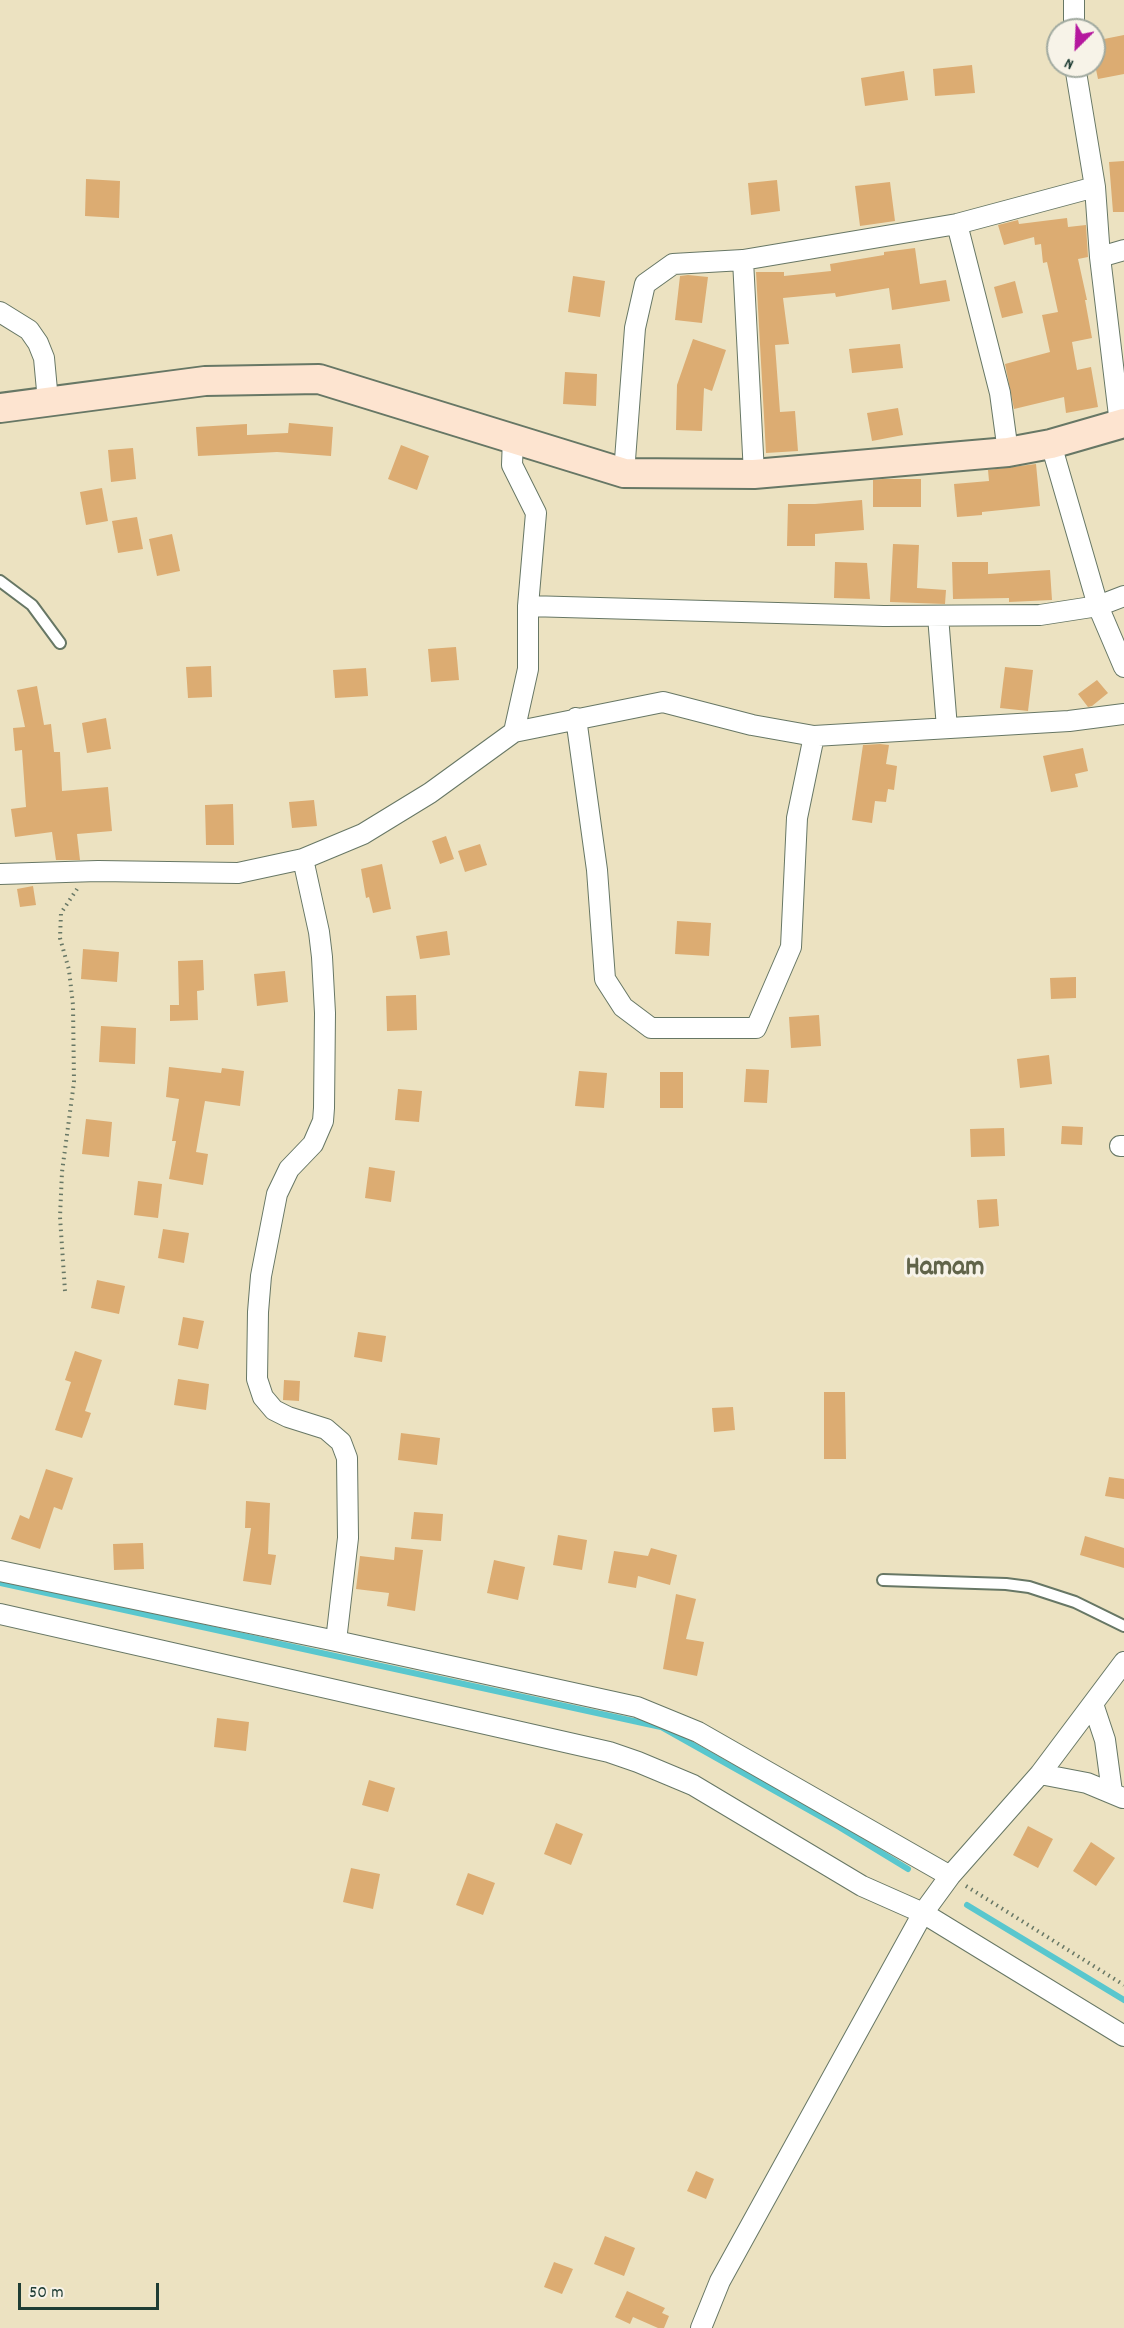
<!DOCTYPE html>
<style>
body{margin:0}
#map{position:relative;width:1124px;height:2328px;overflow:hidden;background:#ece2c1;font-family:Dekko,sans-serif}
canvas{display:block}
.north{position:absolute;left:1046px;top:18px;width:60px;height:60px;box-sizing:border-box;background:#f7f3e8;border:2px solid #a1aaa0;border-radius:50%;rotate:204deg;font-size:16px;font-weight:700;line-height:24px;text-align:center;color:#1f3d34}
.north::after{content:'';display:block;margin:auto;width:21px;height:27px;background:#b5179e;clip-path:polygon(50% 0,100% 100%,50% 72%,0 100%)}
.scale{position:absolute;left:18px;top:2283px;width:141px;height:27px;box-sizing:border-box;border:3px solid #1f3d34;border-top:0;padding-left:8px;font-size:18px;line-height:21px;white-space:nowrap;color:#1f3d34;-webkit-text-stroke:4px #f7f3e8;paint-order:stroke}
</style>
<div id="map">
<canvas width="1124" height="2328"></canvas>
<div class="north">N</div>
<div class="scale">50 m</div>
</div>
<script>
const ctx = document.querySelector('canvas').getContext('2d');
ctx.lineJoin = 'round';
const shape = rows => new Path2D(rows.map(r => 'M' + r).join(''));
function stroke(path, color, width, dash) { ctx.strokeStyle = color; ctx.lineWidth = width; ctx.lineCap = dash ? 'butt' : 'round'; ctx.setLineDash(dash || []); ctx.stroke(path); }
function fill(path, color) { ctx.fillStyle = color; ctx.fill(path, 'evenodd'); }
function drawText(font, color, halo, rows, align = 'center') {
  ctx.font = font + ' Dekko,sans-serif'; ctx.lineWidth = 6; ctx.setLineDash([]); ctx.textBaseline = 'middle'; ctx.strokeStyle = halo; ctx.fillStyle = color; for (const [text, x, y, turn = 0] of rows) {
    ctx.save(); ctx.translate(x, y); ctx.rotate((+turn || 0) * Math.PI / 180); ctx.textAlign = isNaN(turn) ? turn : align; if (halo) ctx.strokeText(text, 0, 0); ctx.fillText(text, 0, 0); ctx.restore();
  }
}
const stream = shape([
 [0,1583,661,1727,839,1827,908,1869],
 [967,1905,1124,2000]
]);
const building = shape([
 [1124,35,1124,74,1098,79,1094,60,1094,41],
 [972,65,975,93,935,96,933,69],
 [904,71,908,100,865,106,861,78],
 [1124,161,1124,212,1113,212,1109,162],
 [86,179,120,181,119,218,85,216],
 [777,180,780,211,751,215,748,183],
 [890,182,895,221,860,226,855,186],
 [1067,218,1068,227,1086,225,1088,257,1078,259,1087,300,1085,300,1092,338,1072,342,1077,370,1091,367,1098,407,1066,413,1064,397,1014,409,1005,364,1050,352,1042,315,1058,312,1047,262,1043,263,1041,244,1035,245,1034,237,1004,245,998,225,1018,220,1019,224],
 [915,248,920,284,946,280,950,301,892,310,889,288,836,297,835,293,783,298,789,344,775,345,780,412,795,411,798,451,766,453,756,272,784,272,784,276,831,271,830,264,884,255,884,252],
 [688,275,708,277,702,323,675,320,680,276],
 [573,276,605,281,600,317,568,312],
 [1015,281,1023,313,1002,318,994,287],
 [693,339,726,350,712,391,704,388,702,431,676,430,677,385],
 [900,344,903,368,852,373,849,349],
 [565,372,597,374,596,406,563,404],
 [898,408,903,435,872,441,867,413],
 [289,423,333,427,331,456,277,452,198,456,196,427,247,424,247,435,288,433],
 [401,445,429,456,417,490,388,479],
 [133,448,136,479,111,482,108,450],
 [1036,464,1040,506,982,512,982,515,957,517,954,484,989,481,988,470],
 [883,479,921,479,921,507,873,507,873,480],
 [102,488,108,521,86,525,80,492],
 [862,500,864,530,815,534,815,546,787,546,788,504,815,504],
 [137,517,143,549,118,553,112,521],
 [172,534,180,571,157,576,149,539],
 [893,544,919,545,917,588,946,590,945,604,890,602],
 [835,562,867,563,870,599,834,598],
 [952,562,988,562,988,574,1050,570,1052,600,1009,602,1009,598,953,599],
 [456,647,459,680,431,682,428,649],
 [211,666,212,697,188,698,186,667],
 [1005,667,1033,670,1028,711,1000,708],
 [366,668,368,696,335,698,333,670],
 [1097,680,1108,693,1092,706,1088,707,1078,694],
 [37,686,44,725,51,724,54,752,60,752,62,791,108,787,112,831,77,834,80,860,56,860,52,832,15,837,11,809,26,807,22,750,15,751,13,728,25,727,17,690],
 [106,718,111,749,87,753,82,723],
 [880,744,889,745,886,764,897,766,894,790,888,789,886,802,875,801,872,823,852,820,863,745],
 [1083,748,1088,771,1075,774,1078,787,1051,792,1043,756],
 [314,800,317,826,292,828,289,802],
 [233,804,234,845,206,845,205,805],
 [446,836,454,859,440,864,432,841],
 [480,844,487,865,465,872,458,851],
 [382,864,391,909,373,913,369,897,366,898,361,869],
 [33,886,36,905,20,907,17,889],
 [677,921,711,923,709,956,675,954],
 [447,931,450,955,420,959,416,936],
 [83,949,119,952,117,982,81,979],
 [203,960,204,990,197,991,198,1020,170,1021,170,1005,179,1005,178,961],
 [285,971,288,1002,257,1006,254,974],
 [1076,977,1076,998,1051,999,1050,978],
 [416,995,417,1030,387,1031,386,996],
 [819,1015,821,1046,791,1048,789,1017],
 [101,1026,136,1028,135,1064,99,1062],
 [1049,1055,1052,1084,1020,1088,1017,1059],
 [169,1067,221,1073,222,1068,244,1071,240,1106,205,1101,196,1152,208,1154,203,1185,169,1179,176,1141,172,1141,179,1099,166,1097],
 [746,1069,769,1070,767,1103,744,1102],
 [579,1071,607,1073,604,1108,575,1106],
 [660,1072,683,1072,683,1108,660,1108],
 [398,1089,422,1091,419,1122,395,1120],
 [86,1119,112,1122,109,1157,82,1154],
 [1062,1126,1083,1127,1082,1145,1061,1144],
 [1004,1128,1005,1156,971,1157,970,1129],
 [369,1167,395,1171,391,1202,365,1198],
 [138,1181,162,1184,158,1218,134,1215],
 [997,1199,999,1226,979,1228,977,1200],
 [163,1229,189,1233,184,1263,158,1258],
 [97,1280,125,1286,119,1314,91,1308],
 [183,1317,204,1321,198,1349,178,1345],
 [358,1332,386,1336,382,1362,354,1357],
 [75,1351,102,1360,85,1411,91,1413,82,1438,55,1430,71,1382,65,1380],
 [178,1379,209,1384,206,1410,174,1405],
 [284,1380,300,1381,299,1401,283,1400],
 [824,1392,845,1392,846,1459,824,1459],
 [733,1407,735,1430,714,1432,712,1408],
 [401,1433,440,1438,437,1465,398,1460],
 [46,1469,73,1478,62,1510,54,1507,40,1549,11,1539,20,1515,29,1519],
 [1109,1477,1124,1479,1124,1499,1105,1496],
 [246,1501,270,1503,268,1554,276,1555,271,1585,243,1581,251,1528,245,1528],
 [414,1512,443,1514,441,1541,411,1539],
 [558,1535,587,1540,582,1570,553,1565],
 [1085,1536,1124,1548,1124,1568,1080,1555],
 [143,1543,144,1569,114,1570,113,1544],
 [395,1547,423,1550,415,1611,387,1606,389,1593,356,1589,360,1556,394,1560],
 [651,1548,677,1555,670,1585,638,1576,636,1588,608,1583,614,1551,648,1556],
 [494,1560,525,1567,518,1600,487,1593],
 [676,1594,696,1599,686,1639,704,1642,697,1676,663,1669],
 [217,1718,249,1722,246,1751,214,1747],
 [369,1780,395,1788,388,1812,362,1805],
 [556,1823,583,1834,571,1865,544,1854],
 [1028,1826,1053,1839,1038,1868,1013,1855],
 [1091,1842,1115,1858,1096,1886,1073,1871],
 [351,1868,380,1874,373,1909,343,1902],
 [468,1873,495,1883,483,1915,456,1905],
 [696,2171,714,2179,706,2199,687,2191],
 [605,2236,635,2248,624,2276,594,2264],
 [554,2262,573,2269,562,2294,544,2287],
 [627,2291,665,2308,662,2313,669,2316,664,2328,658,2328,633,2317,630,2324,615,2317]
]);
const path = shape([
 [65,1291,60,1217,62,1172,74,1082,73,1005,69,970,60,938,61,913,77,889],
 [966,1886,1124,1985]
]);
const lane = shape([
 [0,581,32,605,60,643],
 [883,1580,1006,1584,1029,1587,1075,1602,1124,1626]
]);
const street = shape([
 [1074,0,1074,30],
 [1075,66,1095,187,1100,257,1120,424],
 [957,224,1000,393,1008,452],
 [1100,257,1124,250],
 [743,260,754,474],
 [0,312,29,330,38,343,44,358,48,401],
 [513,438,512,465,536,513,528,606,528,669,514,732],
 [1051,444,1098,606,1124,667],
 [624,473,635,328,645,284,673,264,743,260,957,224,1095,187],
 [528,606,884,616,1040,615,1098,606,1124,596],
 [938,616,947,728],
 [576,718,597,870,605,979,623,1007,651,1028,756,1028,791,947,797,818,814,736],
 [303,859,319,932,322,957,325,1013,324,1108,323,1121,313,1144,289,1169,277,1194,261,1276,258,1312,257,1379,263,1397,274,1410,288,1417,326,1429,341,1442,347,1458,348,1538,336,1641],
 [0,874,98,871,238,873,303,859,363,834,430,793,514,732,663,702,752,725,814,736,1069,721,1124,714],
 [1120,1146,1124,1146],
 [0,1571,336,1641,637,1707,698,1732,950,1876],
 [0,1614,609,1752,638,1762,693,1785,862,1886,923,1913,720,2281,701,2328],
 [1124,1662,1040,1774,950,1876,923,1913,1124,2036],
 [1093,1704,1105,1740,1112,1792],
 [1040,1774,1087,1783,1123,1798]
]);
const secondary = shape([
 [0,408,205,381,319,379,624,473,754,474,1008,452,1051,444,1124,423]
]);
const districtNames = [
 ["Hamam",945,1270]
];
stroke(stream, '#59c7ce', 6);
fill(building, '#dcac72');
stroke(lane, '#677765', 14);
stroke(street, '#677765', 22);
stroke(secondary, '#677765', 32);
stroke(path, '#677765', 4, [1.5, 4.5]);
stroke(lane, '#fff', 10);
stroke(street, '#fff', 20);
stroke(secondary, '#fde4d0', 28);
drawText('bold 28px', '#61644a', '#f7f3e8', districtNames);
</script>
